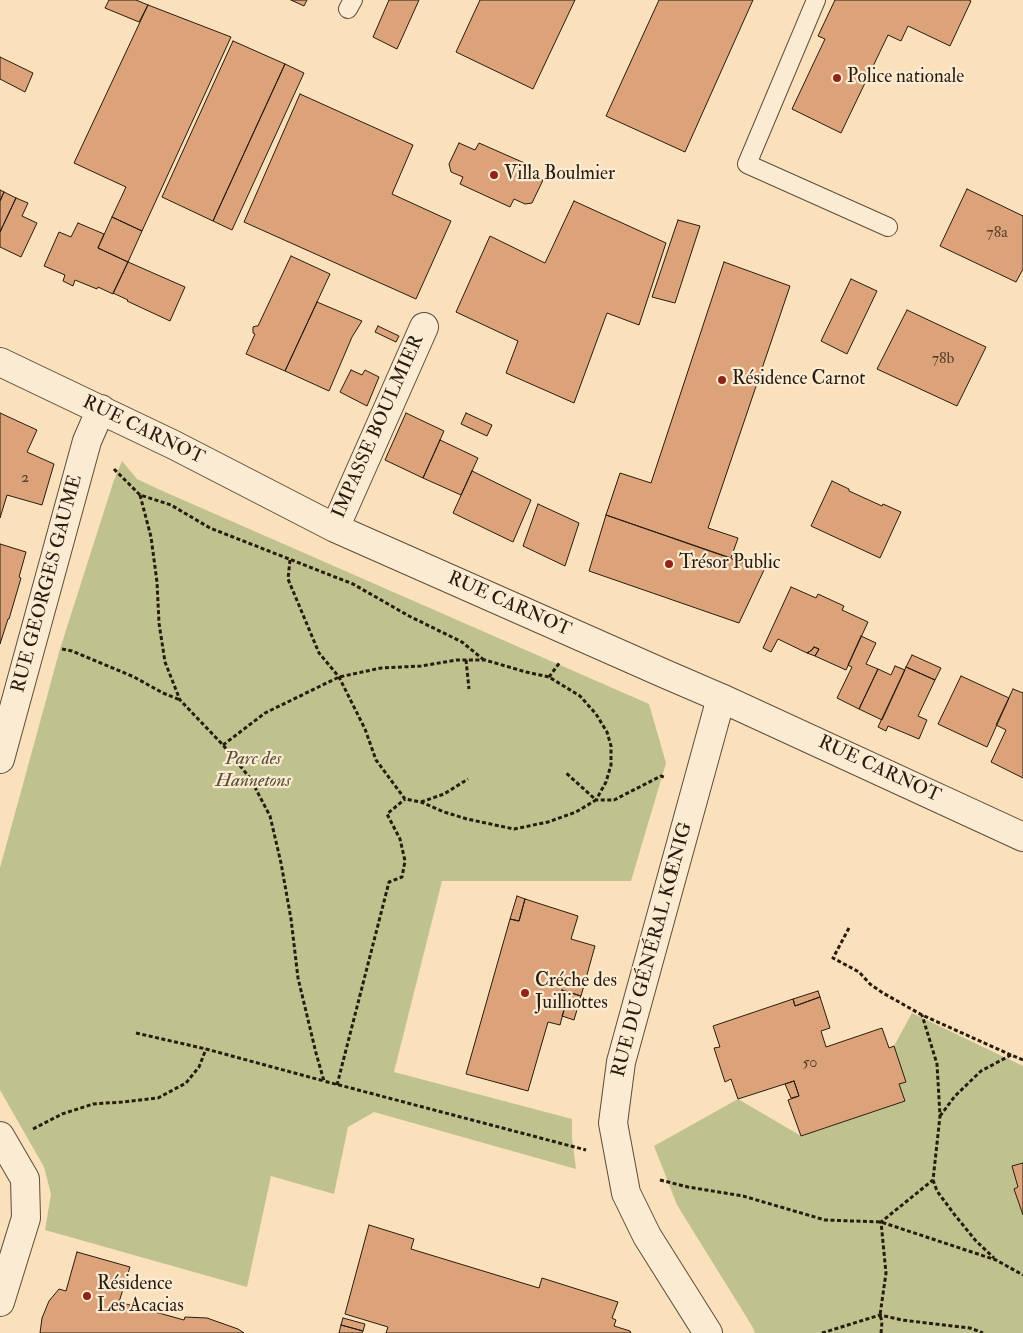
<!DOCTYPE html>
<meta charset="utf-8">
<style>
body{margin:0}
canvas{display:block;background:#fae0bb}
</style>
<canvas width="1023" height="1333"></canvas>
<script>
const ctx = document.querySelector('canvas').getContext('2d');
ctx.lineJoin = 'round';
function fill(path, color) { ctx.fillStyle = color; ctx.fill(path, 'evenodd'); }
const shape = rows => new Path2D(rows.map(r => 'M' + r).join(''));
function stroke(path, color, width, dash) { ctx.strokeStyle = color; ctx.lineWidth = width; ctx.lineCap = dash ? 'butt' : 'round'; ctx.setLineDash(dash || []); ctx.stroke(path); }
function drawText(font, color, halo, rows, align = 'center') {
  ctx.font = font + ' "IM FELL Double Pica",serif'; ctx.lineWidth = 4.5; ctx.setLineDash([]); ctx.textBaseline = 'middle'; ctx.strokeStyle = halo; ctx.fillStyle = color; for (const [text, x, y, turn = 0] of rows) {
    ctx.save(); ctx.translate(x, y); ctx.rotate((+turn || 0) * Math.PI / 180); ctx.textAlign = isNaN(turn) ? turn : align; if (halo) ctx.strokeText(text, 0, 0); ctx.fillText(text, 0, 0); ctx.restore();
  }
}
const green = shape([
 [122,461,137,479,158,489,649,704,666,763,631,881,442,881,394,1072,572,1119,572,1138,576,1169,374,1112,348,1127,334,1194,271,1176,247,1287,45,1230,51,1194,44,1167,0,1090,0,868,60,649,114,480],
 [912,1013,1023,1066,1023,1163,1014,1166,1018,1187,1014,1189,1023,1215,1023,1333,755,1333,752,1326,677,1205,654,1146,738,1099,801,1136,905,1101,899,1084,906,1082,894,1046]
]);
const building = shape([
 [109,0,136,0,148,5,139,22,105,8,109,0],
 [291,0,307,0,304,6,291,0],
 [389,0,419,0,397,49,373,37,389,0],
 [480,0,575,0,533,89,456,52,480,0],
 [659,0,753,0,685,152,606,116,659,0],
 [835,0,969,0,971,1,950,46,908,26,901,41,888,35,841,133,792,109,825,39,818,36,835,0],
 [148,5,231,37,142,231,112,217,126,187,74,163,148,5],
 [233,41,285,64,213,221,162,197,233,41],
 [0,57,33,73,25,92,0,79,0,57],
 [285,64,304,73,232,230,213,221,285,64],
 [300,94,413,145,392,194,451,221,416,299,244,222,300,94],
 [459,143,475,150,479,143,529,165,525,172,543,180,532,203,525,204,514,199,510,207,460,184,463,177,451,172,449,164,459,143],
 [967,189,1023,216,1023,269,1016,282,940,246,967,189],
 [0,190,4,192,0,201,0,190],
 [4,192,16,198,0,232,0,201,4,192],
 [16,198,28,203,22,216,37,223,21,257,0,247,0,232,16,198],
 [574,201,666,243,639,325,607,313,574,403,506,373,518,341,456,312,490,236,545,263,574,201],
 [112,217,142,231,128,262,98,248,112,217],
 [678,220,700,226,675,303,652,297,678,220],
 [78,223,104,234,98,248,128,262,113,294,98,287,97,289,75,280,73,286,63,281,65,275,44,266,59,232,71,237,78,223],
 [291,256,330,274,285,371,246,354,255,334,253,333,253,327,256,326,258,326,291,256],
 [128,262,185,287,170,321,127,301,128,300,113,293,128,262],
 [724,262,790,286,708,528,738,538,731,558,606,515,620,473,651,483,724,262],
 [851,279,877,291,847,354,821,341,851,279],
 [317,302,362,321,352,337,329,391,285,371,317,302],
 [907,310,986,347,957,406,877,369,907,310],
 [378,326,399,336,396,342,375,332,378,326],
 [351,370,362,375,365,370,379,377,367,406,340,392,351,370],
 [0,413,37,430,27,452,54,464,42,505,7,495,0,518,0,413],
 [406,413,444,431,423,478,385,460,406,413],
 [466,413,492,425,487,436,461,424,466,413],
 [440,440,478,458,461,495,423,478,440,440],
 [472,471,531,500,513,542,453,513,472,471],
 [832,481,849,489,849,491,882,506,883,504,901,512,880,558,811,526,832,481],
 [538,504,579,523,565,566,523,546,538,504],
 [606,515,764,570,739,623,589,571,606,515],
 [0,544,26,552,19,577,21,578,9,619,8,619,0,644,0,544],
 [791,587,816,598,818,594,844,606,842,610,868,622,846,670,815,656,819,649,814,647,812,650,807,653,778,639,771,652,763,648,791,587],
 [861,636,876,643,866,664,878,669,859,709,837,698,852,667,848,665,861,636],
 [814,647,819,649,815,656,807,653,812,650,814,647],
 [912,655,941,668,935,680,906,667,912,655],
 [895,666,905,670,882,720,859,709,878,669,891,675,895,666],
 [906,667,935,680,918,716,927,720,919,739,888,726,886,731,878,727,906,667],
 [961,676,1009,698,987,747,938,724,961,676],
 [1013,689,1023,693,1023,778,991,762,1006,730,996,725,1013,689],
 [517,896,525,899,519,921,510,919,517,896],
 [525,899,578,916,571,939,595,946,581,996,562,990,557,1008,564,1010,560,1025,548,1022,528,1091,466,1074,510,919,519,921,525,899],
 [562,990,581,996,574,1020,562,1016,564,1010,557,1008,562,990],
 [818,991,820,997,795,1006,793,999,818,991],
 [820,997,830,1028,821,1031,826,1047,882,1028,889,1048,894,1046,906,1082,899,1084,905,1101,801,1136,788,1100,799,1096,794,1081,738,1099,731,1079,725,1082,714,1048,720,1047,713,1026,793,999,795,1006,820,997],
 [794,1081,799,1096,791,1098,785,1084,794,1081],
 [1023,1163,1023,1215,1014,1189,1018,1187,1012,1166,1023,1163],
 [369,1225,414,1239,411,1249,539,1288,542,1278,618,1302,612,1318,616,1320,614,1326,630,1331,631,1333,386,1333,388,1327,345,1314,369,1225],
 [77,1252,130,1267,119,1302,184,1320,185,1317,207,1318,238,1329,244,1333,40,1333,42,1318,49,1301,59,1289,66,1291,77,1252],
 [343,1318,365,1324,363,1331,341,1325,343,1318],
 [341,1325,363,1331,362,1333,339,1333,341,1325]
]);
const path = shape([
 [114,469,140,495,171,505,210,528,353,584,409,616,462,642,484,660],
 [140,495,151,537,157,582,159,623,165,662,180,700,223,745,250,778,270,816,281,863,291,919,298,978,316,1053,324,1081,586,1150],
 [290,560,288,579,319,653,339,677,365,729,376,760,405,799,421,802,444,812,467,819,514,829,548,822,576,812,596,800,565,772],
 [62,649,72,651,134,677,163,693,180,700],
 [466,660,469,689],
 [549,677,560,662],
 [223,745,265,713,339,677,381,668,421,666,457,660,485,660,526,672,549,677,580,696,596,714,607,732,611,746,611,765,606,782,596,800,614,800,661,776,666,778],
 [421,802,444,794,468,779],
 [849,928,833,958,859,972,870,984,883,993,922,1015,1011,1055],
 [136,1033,206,1049,324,1081],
 [337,1085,389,882,402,877,405,861,400,839,387,814,405,799],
 [940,1116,955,1096,981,1071,1011,1055,1023,1060],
 [33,1129,62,1114,93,1104,122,1102,158,1098,186,1083,199,1067,206,1049],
 [660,1180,688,1187,743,1196,825,1220,881,1222,996,1260,1023,1275],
 [933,1180,937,1191,954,1214,976,1241,994,1258],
 [822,1333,880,1315,902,1320,970,1328,983,1333],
 [881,1333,882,1322,880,1315,886,1273,881,1222,933,1180,940,1116,937,1064,922,1015]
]);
const lane = shape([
 [816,0,747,164,888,227],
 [348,9,353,0]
]);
const street = shape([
 [0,362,174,445,335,528,663,673,721,698,1023,837],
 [335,528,424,327],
 [0,759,87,441,101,409],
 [0,1136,25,1179,26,1218,0,1302],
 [708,1333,647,1236,626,1193,613,1123,621,1062,721,698]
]);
const markers = [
 [837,78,5,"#8f2418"],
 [494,175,5,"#8f2418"],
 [722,380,5,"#8f2418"],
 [669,564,5,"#8f2418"],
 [525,993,5,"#8f2418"],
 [87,1296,5,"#8f2418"]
];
const numberNames = [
 ["78a",997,234],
 ["78b",943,360],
 ["2",25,479],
 ["50",810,1064]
];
const poiNames = [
 ["Police nationale",847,78],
 ["Villa Boulmier",504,175],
 ["Résidence Carnot",732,380],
 ["Trésor Public",679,564],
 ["Créche des",535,982],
 ["Juilliottes",535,1004],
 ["Résidence",97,1285],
 ["Les Acacias",97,1307]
];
const streetNames = [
 ["IMPASSE BOULMIER",379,427,-66],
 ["RUE CARNOT",143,431,26],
 ["RUE GEORGES GAUME",48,584,-75],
 ["RUE CARNOT",509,605,24],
 ["RUE CARNOT",879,770,25],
 ["RUE DU GÉNÉRAL KŒNIG",653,950,-75]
];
const parkNames = [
 ["Parc des",253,760],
 ["Hannetons",253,782]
];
fill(green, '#bfc28f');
fill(building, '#dca37b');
stroke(building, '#281c0f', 1);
stroke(lane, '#5c4d3a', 20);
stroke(street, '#5c4d3a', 30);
stroke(path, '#281c0f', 3, [4, 2.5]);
stroke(lane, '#fcebd3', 18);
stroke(street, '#fcebd3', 28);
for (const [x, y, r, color] of markers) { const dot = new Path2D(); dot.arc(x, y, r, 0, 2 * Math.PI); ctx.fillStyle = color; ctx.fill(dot); stroke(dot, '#fcebd3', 2); }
drawText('16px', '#553e2a', null, numberNames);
drawText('19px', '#281c0f', '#fcebd3', poiNames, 'left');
drawText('19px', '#281c0f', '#fcebd3', streetNames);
drawText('italic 19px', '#554e35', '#fcebd3', parkNames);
</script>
